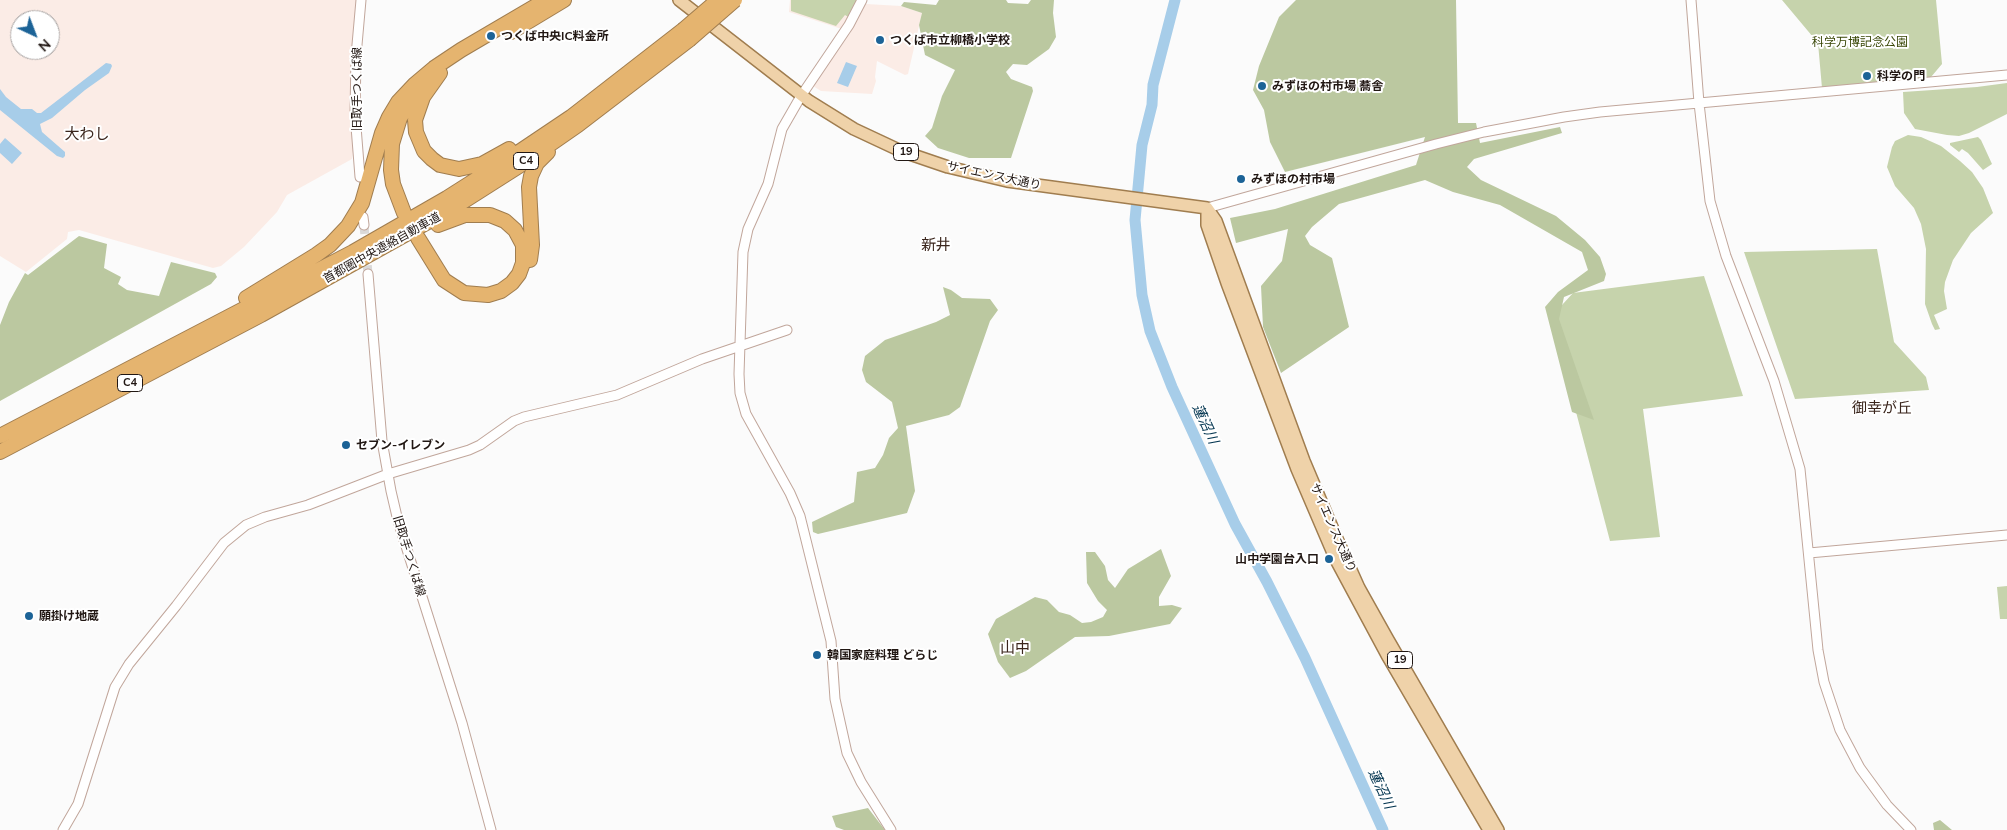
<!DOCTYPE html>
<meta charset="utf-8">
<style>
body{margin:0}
#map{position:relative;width:2007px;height:830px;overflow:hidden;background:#fbfbfb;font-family:Mulish,sans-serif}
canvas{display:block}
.north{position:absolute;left:10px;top:10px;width:50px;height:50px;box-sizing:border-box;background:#fff;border:1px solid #a6a2a1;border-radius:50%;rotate:137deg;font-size:14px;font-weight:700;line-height:20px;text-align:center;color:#211713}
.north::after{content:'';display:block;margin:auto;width:18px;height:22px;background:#1c6397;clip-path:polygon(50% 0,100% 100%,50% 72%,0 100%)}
</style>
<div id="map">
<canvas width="2007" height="830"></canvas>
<div class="north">N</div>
</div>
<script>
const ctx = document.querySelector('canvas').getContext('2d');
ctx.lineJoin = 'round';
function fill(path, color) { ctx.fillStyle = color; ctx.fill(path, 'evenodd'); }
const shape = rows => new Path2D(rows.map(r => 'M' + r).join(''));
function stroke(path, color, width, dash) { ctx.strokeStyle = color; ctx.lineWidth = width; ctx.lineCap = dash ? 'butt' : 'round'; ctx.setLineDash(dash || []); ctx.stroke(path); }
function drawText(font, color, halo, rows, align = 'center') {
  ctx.font = font + ' Mulish,"Noto Sans JP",sans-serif'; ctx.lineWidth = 4; ctx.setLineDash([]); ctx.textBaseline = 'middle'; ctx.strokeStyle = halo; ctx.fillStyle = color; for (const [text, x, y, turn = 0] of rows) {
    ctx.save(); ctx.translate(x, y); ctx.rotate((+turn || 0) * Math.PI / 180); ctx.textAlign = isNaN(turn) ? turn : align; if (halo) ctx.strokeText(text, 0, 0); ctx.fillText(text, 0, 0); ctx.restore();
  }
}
const built = shape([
 [0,0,356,0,350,95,353,151,352,159,287,195,277,212,244,247,221,266,213,268,79,230,68,232,67,239,26,272,0,256],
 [20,20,50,20,50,50,20,50],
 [790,0,859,0,858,2,866,4,901,6,922,13,908,74,905,75,877,61,875,77,876,81,872,94,821,91,813,86,851,32,789,12]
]);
const green = shape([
 [791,0,857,0,850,18,845,15,836,26,791,11],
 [1782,0,1936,0,1942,64,1931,77,1822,88,1818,43],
 [2007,83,2007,114,1969,133,1959,136,1947,135,1915,129,1904,113,1903,92,1977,87],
 [1908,135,1921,137,1941,146,1960,161,1972,172,1983,188,1993,213,1971,233,1953,260,1945,282,1944,291,1947,309,1934,315,1940,329,1935,330,1932,324,1925,304,1926,249,1921,224,1914,208,1895,186,1887,167,1892,147,1895,141],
 [1978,137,1981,140,1992,164,1983,170,1968,153,1962,149,1959,152,1950,145,1950,143],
 [1877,249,1894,342,1926,377,1929,390,1795,399,1744,252],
 [1704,276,1743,396,1643,409,1660,537,1610,541,1551,317,1573,293],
 [2007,586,2007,619,2000,619,1997,587]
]);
const forest = shape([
 [939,0,1006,0,1008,3,1028,4,1031,0,1054,0,1053,13,1056,37,1049,49,1027,65,1013,64,1006,72,1011,79,1032,87,1033,91,1011,158,969,158,938,148,925,136,932,128,942,96,955,70,925,55,919,25,922,13,901,6,904,2,936,5],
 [1296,0,1456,0,1458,123,1476,123,1480,143,1560,127,1562,133,1474,159,1467,167,1481,180,1556,216,1585,240,1600,257,1606,274,1604,281,1564,297,1559,319,1594,420,1572,412,1545,307,1558,292,1588,270,1582,252,1500,205,1453,192,1425,180,1339,204,1312,227,1305,236,1310,245,1332,258,1349,327,1281,373,1263,327,1261,286,1282,261,1288,229,1236,243,1230,218,1275,209,1416,165,1425,137,1285,172,1270,142,1264,110,1253,90,1259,66,1279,17],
 [79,236,107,244,104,268,121,277,118,284,127,290,159,296,171,262,215,273,217,277,211,284,0,401,0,325,9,302,25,273,28,275],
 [943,287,951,290,962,298,990,299,998,310,990,321,960,407,949,415,906,426,915,491,907,513,818,534,813,532,812,522,854,502,857,472,875,468,883,455,889,438,898,428,892,402,866,382,862,370,865,356,885,340,936,322,950,315],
 [1161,549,1171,576,1159,597,1159,606,1172,605,1182,608,1170,624,1109,636,1075,637,1026,671,1010,678,998,662,988,634,996,619,1035,597,1047,600,1059,612,1070,615,1082,623,1091,622,1103,617,1107,610,1098,601,1087,583,1086,552,1095,552,1105,566,1108,580,1115,588,1128,569],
 [868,808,885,830,844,830,836,827,832,816],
 [1940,820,1952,830,1934,830,1933,823]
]);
const water = shape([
 [846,62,857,66,848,87,837,83],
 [106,63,111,64,112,66,109,73,85,90,52,118,40,124,42,132,65,152,65,156,63,158,57,156,0,110,0,89,6,97,21,109,32,109,37,113,41,113],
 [5,138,22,153,12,164,0,153,0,144]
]);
const river = shape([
 [1175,0,1153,85,1152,105,1142,145,1135,220,1142,295,1150,331,1172,387,1235,524,1267,582,1305,658,1383,830]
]);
const tertiaryTunnel = shape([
 [364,225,368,274]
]);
const tertiary = shape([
 [862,0,849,25,801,96,782,129,768,184,748,229,743,252,739,374,740,393,746,414,790,493,800,516,831,641,835,699,847,753,861,782,891,830],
 [1691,0,1699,103,1710,201,1726,256,1774,381,1800,469,1818,650,1824,682,1840,730,1860,768,1887,805,1911,830],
 [360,177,355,114,356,56,361,0],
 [1207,208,1436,144,1484,132,1564,117,1600,112,2007,75],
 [363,217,364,225],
 [368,274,382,441,391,491,398,521,462,723,491,830],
 [1809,553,2007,535],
 [63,830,78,804,115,687,129,664,176,606,224,543,246,525,265,517,308,505,388,474,469,450,480,445,514,421,524,417,617,395,702,359,787,330]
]);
const primary = shape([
 [679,0,809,101,854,129,901,151,948,167,1007,181,1207,208,1216,221,1304,461,1337,539,1359,588,1387,638,1498,830],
 [1207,208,1207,225,1227,283,1297,469,1336,560,1387,655,1489,830]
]);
const motorway = shape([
 [511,32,564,0],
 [440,73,423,97,415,120,416,132,424,151,432,159,440,165,459,169,482,164,509,149],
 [404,213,393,184,391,170,392,144,400,118,417,92],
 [418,238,444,280,464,293,488,295,501,291,512,283,519,274,523,263,523,245,515,230,505,221,490,215,465,215,438,225],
 [530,260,532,245,529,187,531,176,537,163,548,152],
 [246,298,316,255,330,245,348,226,362,203,382,133,389,117,398,102,415,84,434,68,461,50,546,0],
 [0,436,353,252,447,198,513,156,571,117,683,30],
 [0,452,261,315,453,208,519,166,578,125,689,40]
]);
const motorwayBridge = shape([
 [683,30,718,0],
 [689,40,735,0]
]);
const markers = [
 [491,36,5,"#1c6397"],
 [880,40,5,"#1c6397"],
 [1867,76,5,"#1c6397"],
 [1262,86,5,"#1c6397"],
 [1241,179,5,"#1c6397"],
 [346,445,5,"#1c6397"],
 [1329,559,5,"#1c6397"],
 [29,616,5,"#1c6397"],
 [817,655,5,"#1c6397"]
];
const shields = [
 [906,152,25],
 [526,161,25],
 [130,383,25],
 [1400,660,25]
];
const shieldNames = [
 ["19",906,152],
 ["C4",526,161],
 ["C4",130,383],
 ["19",1400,660]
];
const poiNames = [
 ["つくば中央IC料金所",501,36],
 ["つくば市立柳橋小学校",890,40],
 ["科学の門",1877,76],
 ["みずほの村市場 蕎舎",1272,86],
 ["みずほの村市場",1251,179],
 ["セブン-イレブン",356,445],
 ["山中学園台入口",1319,559,"right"],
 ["願掛け地蔵",39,616],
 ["韓国家庭料理 どらじ",827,655]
];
const parkNames = [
 ["科学万博記念公園",1860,42]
];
const streetNames = [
 ["旧取手つくば線",357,89,-90],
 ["サイエンス大通り",994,176,12],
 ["首都圏中央連絡自動車道",382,248,-29],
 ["サイエンス大通り",1333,528,66],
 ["旧取手つくば線",409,556,73]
];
const waterNames = [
 ["蓮沼川",1205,424,65],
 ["蓮沼川",1381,789,65]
];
const quarterNames = [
 ["大わし",87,134],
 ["新井",936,245],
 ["御幸が丘",1882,408],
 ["山中",1015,648]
];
fill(built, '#fbece6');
fill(green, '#c6d3ac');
fill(forest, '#bbc8a0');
fill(water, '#a7cde9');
stroke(river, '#a7cde9', 11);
stroke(tertiaryTunnel, '#dad9d8', 9, [9, 4.5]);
stroke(tertiary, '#c1a69b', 11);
stroke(primary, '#a07d4f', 14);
stroke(motorway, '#a07d4f', 16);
stroke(tertiary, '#fff', 9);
stroke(primary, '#efd2a9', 11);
stroke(motorway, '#e5b46f', 14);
stroke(motorwayBridge, '#a07d4f', 16, []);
stroke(motorwayBridge, '#e5b46f', 14);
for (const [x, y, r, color] of markers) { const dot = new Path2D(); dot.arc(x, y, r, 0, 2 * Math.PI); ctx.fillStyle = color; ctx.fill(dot); stroke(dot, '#fff', 2); }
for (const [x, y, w] of shields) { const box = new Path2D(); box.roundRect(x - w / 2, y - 8.5, w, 17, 4); ctx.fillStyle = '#fff'; ctx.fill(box); stroke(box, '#211713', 1); }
drawText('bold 11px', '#211713', null, shieldNames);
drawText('bold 12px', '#211713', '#fff', poiNames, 'left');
drawText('12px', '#384605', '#fff', parkNames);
drawText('12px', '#211713', '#fff', streetNames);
drawText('italic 14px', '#00334e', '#fff', waterNames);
drawText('15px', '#3a251c', '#fff', quarterNames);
</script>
